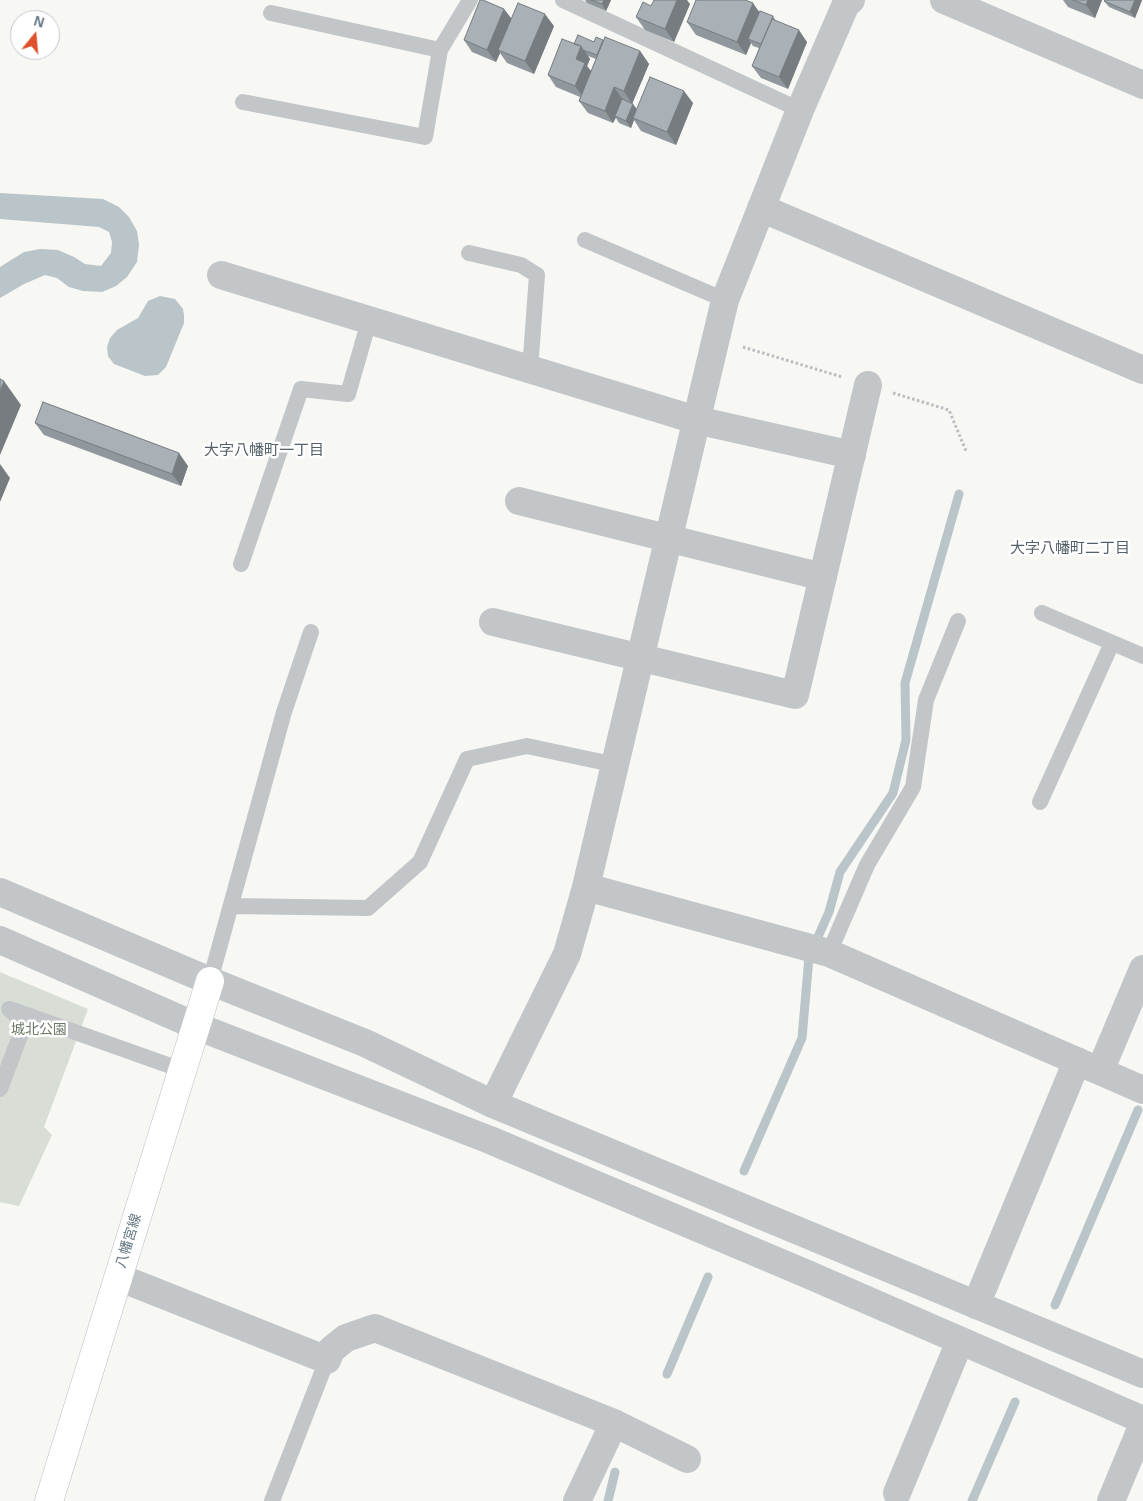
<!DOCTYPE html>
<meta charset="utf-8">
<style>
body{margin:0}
#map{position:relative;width:1143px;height:1501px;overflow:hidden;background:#f7f7f4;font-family:Helvetica,sans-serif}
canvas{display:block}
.north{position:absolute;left:10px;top:10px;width:50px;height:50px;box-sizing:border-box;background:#fff;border:1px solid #c2c9ce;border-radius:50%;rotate:17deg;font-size:14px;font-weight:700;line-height:20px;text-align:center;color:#667884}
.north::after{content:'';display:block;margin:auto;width:18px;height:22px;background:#df502c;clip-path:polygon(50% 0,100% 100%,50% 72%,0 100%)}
</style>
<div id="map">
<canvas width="1143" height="1501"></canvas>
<div class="north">N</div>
</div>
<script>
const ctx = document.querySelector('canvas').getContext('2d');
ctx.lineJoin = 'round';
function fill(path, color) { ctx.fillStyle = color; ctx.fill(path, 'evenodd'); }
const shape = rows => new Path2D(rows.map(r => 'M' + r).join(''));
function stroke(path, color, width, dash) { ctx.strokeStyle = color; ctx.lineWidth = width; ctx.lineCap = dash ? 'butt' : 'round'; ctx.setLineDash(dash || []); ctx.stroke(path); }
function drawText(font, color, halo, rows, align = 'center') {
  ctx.font = font + ' Helvetica,"Noto Sans JP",sans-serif'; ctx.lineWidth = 5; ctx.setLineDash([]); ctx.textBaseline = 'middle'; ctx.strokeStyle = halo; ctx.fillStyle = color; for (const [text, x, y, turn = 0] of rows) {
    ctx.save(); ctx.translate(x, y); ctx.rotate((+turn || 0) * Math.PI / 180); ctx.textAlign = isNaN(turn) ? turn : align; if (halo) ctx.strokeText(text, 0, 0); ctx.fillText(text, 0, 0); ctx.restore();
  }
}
const green = shape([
 [0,972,88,1009,44,1127,52,1135,19,1206,0,1202]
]);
const water = shape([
 [0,193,103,199,119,207,129,217,137,231,139,245,137,262,127,277,116,286,102,292,83,291,69,287,57,278,45,275,24,284,0,298,0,267,24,252,40,249,58,250,74,257,85,264,101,266,111,253,112,242,109,232,99,227,0,219],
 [160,296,175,299,183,309,184,315,184,323,166,367,158,375,145,376,114,364,108,356,107,347,110,338,117,330,138,318,148,301]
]);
const stream = shape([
 [744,1171,802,1038,809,957,829,912,840,872,893,793,906,740,905,683,959,494],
 [1055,1305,1138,1110],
 [667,1374,708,1277],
 [608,1501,615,1472],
 [972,1501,1015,1402]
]);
const path = shape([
 [743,347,842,377],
 [893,393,949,410,966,451]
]);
const service = shape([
 [563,0,800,110],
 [271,13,440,50],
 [243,102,425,137,440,50,470,0],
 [585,240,725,300],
 [469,253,521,265,537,275,530,370],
 [241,564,301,389,348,394,369,321],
 [1042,613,1143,656],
 [1040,802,1112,643],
 [231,906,368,908,420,862,467,759,527,746,616,765],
 [829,953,867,865,913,787,926,700,958,621],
 [210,981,284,712,311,632],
 [10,1009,182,1070],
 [0,1089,23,1028,22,1021,9,1009],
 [272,1501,327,1360]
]);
const minor = shape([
 [761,208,1143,370],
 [221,275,696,420,852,455],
 [519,501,823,577],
 [493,622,795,695,868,385],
 [586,887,829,953,1143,1090],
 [1100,1071,1143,969],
 [493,1104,567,954,586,887,725,300,800,110,846,4,851,0],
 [118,1277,327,1360,331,1350,346,1338,375,1328,614,1423,687,1459],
 [976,1305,1077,1061],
 [897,1493,960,1341],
 [577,1501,614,1423],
 [1111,1501,1143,1424]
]);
const tertiary = shape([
 [944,0,1143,85],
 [0,892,210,981,365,1043,493,1104,1143,1374],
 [0,940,196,1026,490,1140,807,1274,1143,1420]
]);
const secondary = shape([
 [49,1501,210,981]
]);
const wall = shape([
 [585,0,611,0,606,11,587,3],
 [1063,0,1102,0,1095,18,1068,7],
 [1105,0,1142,0,1135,18,1109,7,1104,1],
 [690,4,674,42,645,30,636,17,651,6],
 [504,9,511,18,554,26,534,74,507,63,500,53,496,62,472,52,464,40],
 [759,13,773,16,776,21,807,42,788,89,761,78,752,66,759,48,753,46,751,43,746,55,696,35,687,22],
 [603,40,640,51,649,64,632,104,637,109,693,103,676,145,641,131,634,120,631,128,619,123,616,118,613,123,588,113,579,101,580,97,556,87,548,75,574,44],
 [588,56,596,59,591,71,587,66,590,59],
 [35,423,188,466,181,486,44,435]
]);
const shadedWall = shape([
 [604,0,611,0,606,11,602,4],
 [677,0,687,0,690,4,674,42,665,29],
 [1088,0,1102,0,1095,18,1086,5],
 [1135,0,1142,0,1135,18,1130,12],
 [753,3,762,16,748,39,751,43,746,55,737,42],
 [504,9,513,21,498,50,500,53,496,62,487,50],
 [545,14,554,26,534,74,525,61],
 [799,30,807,42,788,89,779,77],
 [581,46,590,59,587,66,594,75,584,98,575,86,576,59],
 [640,51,649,64,632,104,624,91],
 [614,87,623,100,613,123,605,111],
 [684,91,693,103,676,145,667,132],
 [633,104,638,111,633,118,634,120,631,128,626,121],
 [4,381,21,405,0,455,0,392],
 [179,453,188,466,181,486,172,474],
 [0,464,10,478,0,502]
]);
const building = shape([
 [480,0,483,0,504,9,487,50,464,40,480,0],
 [591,0,604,0,602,4,591,0],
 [654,0,677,0,665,29,636,17,643,2,651,6,654,0],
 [696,0,745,0,753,3,737,42,687,22,696,0],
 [1073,0,1088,0,1086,5,1073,0],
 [1105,0,1135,0,1130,12,1104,1,1105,0],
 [518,3,545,14,525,61,498,50,518,3],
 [760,11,773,16,772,19,761,44,748,39,760,11],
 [772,19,799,30,779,77,752,66,772,19],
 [578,35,594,42,596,37,603,40,597,55,583,50,581,46,574,44,578,35],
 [605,37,640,51,624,91,614,87,605,111,579,101,605,37],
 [562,39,581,46,576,59,585,63,575,86,548,75,562,39],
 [650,77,684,91,667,132,633,118,650,77],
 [622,99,633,104,626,121,615,116,622,99],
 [0,379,4,381,0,392,0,379],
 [43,402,179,453,172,474,35,423,43,402]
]);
const parkNames = [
 ["城北公園",39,1030]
];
const streetNames = [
 ["八幡宮線",129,1241,-73]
];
const neighbourhoodNames = [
 ["大字八幡町一丁目",264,451],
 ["大字八幡町二丁目",1070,549]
];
fill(green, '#d8ded5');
fill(water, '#b9c5c8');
stroke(stream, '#b9c5c8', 9);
stroke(secondary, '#b4babe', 29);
stroke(path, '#babdbf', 3, [2.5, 2.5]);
stroke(service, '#c2c6c9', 16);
stroke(minor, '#c2c6c9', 28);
stroke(tertiary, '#c2c6c9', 28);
stroke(secondary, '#fff', 28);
fill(wall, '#91989d');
fill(shadedWall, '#767c7f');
fill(building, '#a9b1b6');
stroke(building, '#767c7f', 1);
drawText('14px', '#6a7b65', '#fff', parkNames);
drawText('14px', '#667884', '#fff', streetNames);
drawText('15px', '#546169', '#fff', neighbourhoodNames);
</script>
